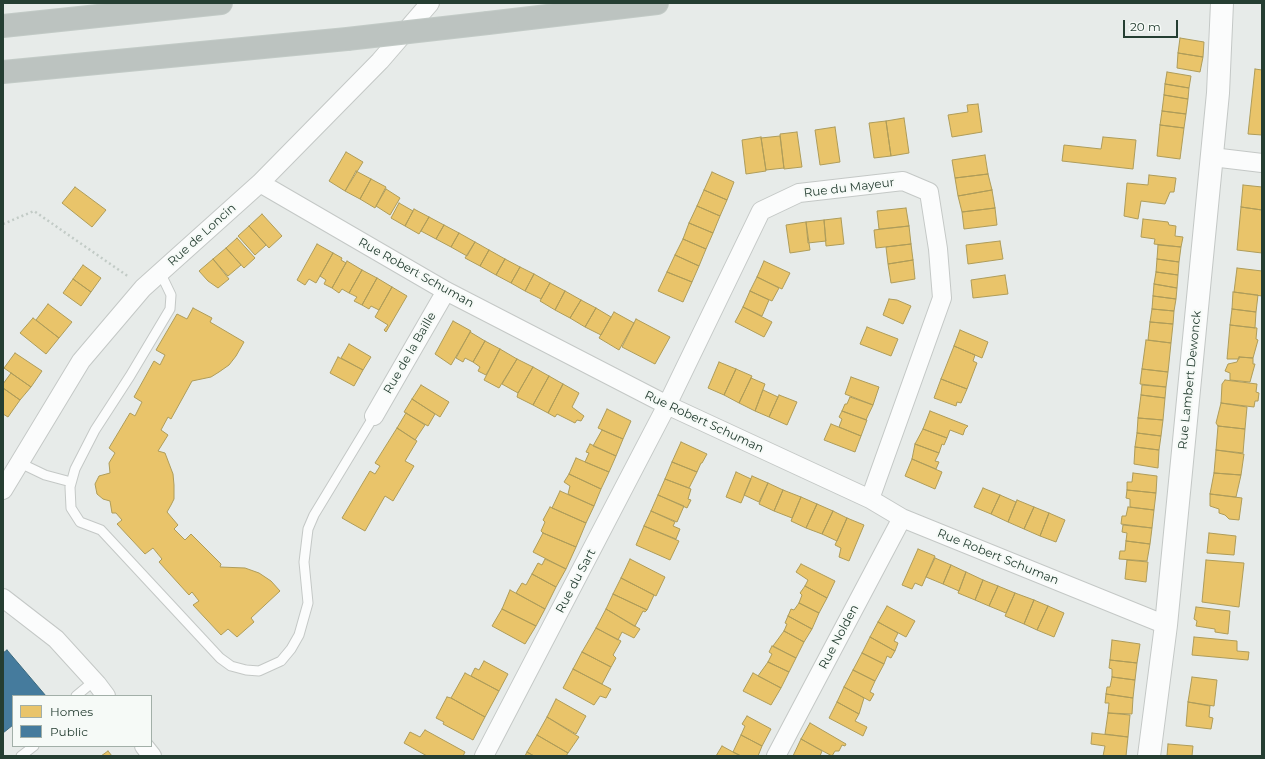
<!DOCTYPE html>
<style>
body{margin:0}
#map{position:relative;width:1265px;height:759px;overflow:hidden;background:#e7ebe9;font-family:Montserrat,sans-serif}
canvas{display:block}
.frame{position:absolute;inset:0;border:4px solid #253e32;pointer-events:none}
.legend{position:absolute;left:12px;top:695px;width:140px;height:52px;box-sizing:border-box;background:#f6faf7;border:1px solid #a2afa8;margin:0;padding:5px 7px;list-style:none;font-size:12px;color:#253e32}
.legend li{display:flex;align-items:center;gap:8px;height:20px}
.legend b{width:20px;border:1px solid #a2afa8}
.scale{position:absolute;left:1123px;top:20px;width:55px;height:18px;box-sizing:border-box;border:2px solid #253e32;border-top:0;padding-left:5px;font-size:12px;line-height:14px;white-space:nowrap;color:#253e32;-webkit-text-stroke:3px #f6faf7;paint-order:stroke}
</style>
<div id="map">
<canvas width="1265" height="759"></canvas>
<div class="frame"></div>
<ul class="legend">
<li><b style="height:11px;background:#e9c46a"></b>Homes</li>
<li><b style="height:11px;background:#457b9d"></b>Public</li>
</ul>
<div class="scale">20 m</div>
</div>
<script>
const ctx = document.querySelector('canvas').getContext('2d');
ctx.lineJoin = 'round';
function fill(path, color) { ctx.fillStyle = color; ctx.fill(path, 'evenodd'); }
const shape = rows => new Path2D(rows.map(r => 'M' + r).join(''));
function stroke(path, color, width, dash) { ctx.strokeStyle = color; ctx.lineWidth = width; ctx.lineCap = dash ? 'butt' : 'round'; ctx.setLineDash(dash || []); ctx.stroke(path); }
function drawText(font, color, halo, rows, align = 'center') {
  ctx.font = font + ' Montserrat,sans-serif'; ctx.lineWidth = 4; ctx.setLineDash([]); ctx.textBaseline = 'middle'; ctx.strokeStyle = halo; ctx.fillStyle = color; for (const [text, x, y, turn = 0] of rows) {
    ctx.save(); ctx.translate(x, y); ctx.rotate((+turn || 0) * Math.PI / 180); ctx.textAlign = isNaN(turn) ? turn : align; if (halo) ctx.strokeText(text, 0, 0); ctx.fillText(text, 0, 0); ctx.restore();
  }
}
const homes = shape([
 [1180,38,1204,42,1203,57,1178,53,1180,38],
 [1178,53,1203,57,1200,72,1177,68,1178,53],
 [1255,69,1262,70,1262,135,1248,134,1255,69],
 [1167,72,1191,76,1189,88,1165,84,1167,72],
 [1165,84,1189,88,1188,99,1164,95,1165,84],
 [1164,95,1188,99,1186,114,1162,111,1164,95],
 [978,104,982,132,952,137,948,115,968,112,967,105,978,104],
 [1162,111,1186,114,1184,128,1160,125,1162,111],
 [904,118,909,153,891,156,886,121,904,118],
 [886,121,891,156,874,158,869,123,886,121],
 [1160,125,1184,128,1180,159,1157,156,1160,125],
 [835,127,840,162,820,165,815,130,835,127],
 [797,132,802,167,784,169,780,134,797,132],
 [780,136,784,168,766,170,761,138,780,136],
 [761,137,766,171,746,174,742,140,761,137],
 [1103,137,1136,140,1133,169,1062,161,1064,145,1101,149,1103,137],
 [346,152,363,162,345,191,329,181,346,152],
 [985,155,988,174,955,178,952,160,985,155],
 [356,171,371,179,360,199,345,191,356,171],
 [712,172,734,182,727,200,704,190,712,172],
 [988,174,992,190,958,196,955,178,988,174],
 [1149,175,1176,178,1174,192,1170,192,1165,204,1141,201,1138,219,1124,216,1127,183,1148,185,1149,175],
 [371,179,386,187,375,208,360,199,371,179],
 [1243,185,1262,187,1262,210,1241,207,1243,185],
 [75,187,106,210,92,227,62,203,75,187],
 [386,189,400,198,390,215,376,206,386,189],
 [704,190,727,200,720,216,697,206,704,190],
 [992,190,995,208,962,212,958,196,992,190],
 [399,203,413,211,405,226,391,218,399,203],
 [697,206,720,216,713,233,689,223,697,206],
 [1241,207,1262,210,1262,253,1237,250,1241,207],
 [906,208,909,226,879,229,877,211,906,208],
 [995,208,997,225,964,229,962,212,995,208],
 [414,209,429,217,419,234,405,226,414,209],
 [262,214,282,236,269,248,249,226,262,214],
 [429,217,444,225,436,239,421,231,429,217],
 [841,218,844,244,826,246,824,220,841,218],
 [1143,219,1168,222,1169,225,1176,226,1175,236,1183,237,1181,247,1154,244,1155,239,1141,237,1143,219],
 [824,220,826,241,808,243,806,222,824,220],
 [806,222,810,250,790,253,786,225,806,222],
 [689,223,713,233,706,249,683,239,689,223],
 [444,225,459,233,451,247,436,239,444,225],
 [249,226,266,245,255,255,238,236,249,226],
 [909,226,911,244,876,248,874,230,909,226],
 [459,233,475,242,467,256,451,247,459,233],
 [237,238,255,258,244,268,226,248,237,238],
 [683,239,706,249,699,266,675,255,683,239],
 [1000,241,1003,259,968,264,966,245,1000,241],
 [475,242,489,250,480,266,465,258,475,242],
 [317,244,333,253,316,283,309,279,305,285,297,280,317,244],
 [911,244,913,260,888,264,886,247,911,244],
 [1158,245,1181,247,1179,262,1157,259,1158,245],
 [226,248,241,265,228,276,213,259,226,248],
 [489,250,505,259,496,275,480,266,489,250],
 [333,253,342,258,341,260,346,263,332,288,324,284,326,280,320,276,333,253],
 [675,255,699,266,692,282,667,272,675,255],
 [213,259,229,279,218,288,208,281,199,271,213,259],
 [505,259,520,267,511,283,496,275,505,259],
 [1157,259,1179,262,1178,275,1156,272,1157,259],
 [913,260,915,279,891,283,888,264,913,260],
 [347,261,362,270,349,293,342,289,339,293,332,288,347,261],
 [764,261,790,273,782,289,757,277,764,261],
 [83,265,101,278,91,292,73,279,83,265],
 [520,267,534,274,525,291,511,283,520,267],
 [1237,268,1262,271,1262,296,1234,292,1237,268],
 [362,270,377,278,362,305,354,301,357,297,349,293,362,270],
 [667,272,692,282,683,302,658,291,667,272],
 [1156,272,1178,275,1177,288,1154,284,1156,272],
 [534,274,550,283,541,299,525,291,534,274],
 [1005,275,1008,294,973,298,971,280,1005,275],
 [757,277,779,288,772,301,750,291,757,277],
 [377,278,392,287,379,310,371,306,369,309,362,305,377,278],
 [73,279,91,292,81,306,63,293,73,279],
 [550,283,565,291,555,310,540,301,550,283],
 [1154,284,1177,288,1176,299,1153,296,1154,284],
 [392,287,407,296,386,332,384,330,388,325,375,317,392,287],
 [565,291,581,300,570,318,555,310,565,291],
 [750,291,769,300,762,316,743,307,750,291],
 [1233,292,1258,295,1256,312,1232,309,1233,292],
 [1153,296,1176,299,1174,311,1152,309,1153,296],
 [889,299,897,300,911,306,903,324,883,315,889,299],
 [581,300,596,308,585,327,570,318,581,300],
 [48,304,72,322,59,338,36,320,48,304],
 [743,307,772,322,764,337,735,322,743,307],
 [193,308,212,318,210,322,244,342,236,356,229,365,219,372,211,377,192,381,171,419,168,417,161,430,168,435,158,451,165,453,173,474,174,485,174,499,171,505,167,512,178,525,174,529,185,540,191,534,221,564,220,567,245,568,259,573,271,581,280,591,251,618,254,622,237,637,228,629,221,635,193,605,199,601,192,592,189,595,159,562,162,559,153,548,145,554,117,524,122,520,116,513,112,513,110,501,103,499,97,494,95,484,99,476,110,473,109,463,115,453,109,448,130,413,135,416,142,402,134,397,154,361,160,365,165,355,156,350,177,314,187,319,193,308],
 [596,308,611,317,601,335,585,327,596,308],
 [1152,309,1174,311,1173,324,1150,322,1152,309],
 [1232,309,1256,312,1255,328,1230,325,1232,309],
 [614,312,634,323,619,350,599,338,614,312],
 [33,318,59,338,46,354,20,333,33,318],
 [636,319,670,337,655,364,622,347,636,319],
 [453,321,471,331,451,365,435,354,453,321],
 [1150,322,1173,324,1171,343,1148,340,1150,322],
 [1230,325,1257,328,1256,339,1258,340,1253,358,1239,357,1239,359,1227,359,1230,325],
 [867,327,898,339,891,356,860,344,867,327],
 [960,330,988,342,982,358,954,346,960,330],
 [470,332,485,341,473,362,465,358,463,362,456,358,470,332],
 [1146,340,1171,343,1168,372,1142,369,1146,340],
 [485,341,500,349,486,375,478,371,480,367,473,362,485,341],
 [349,344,371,357,363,370,341,358,349,344],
 [954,346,975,355,973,361,977,363,967,389,941,379,954,346],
 [500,349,517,359,499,388,484,380,500,349],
 [15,353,42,371,31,387,4,368,15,353],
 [338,357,363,370,354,386,330,373,338,357],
 [1239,357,1253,358,1253,364,1255,364,1250,382,1230,380,1230,373,1225,371,1228,364,1237,362,1239,357],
 [517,359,533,367,518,393,502,384,517,359],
 [719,362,736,369,724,395,708,388,719,362],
 [533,367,549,376,533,405,517,397,518,393,533,367],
 [736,369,752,376,739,403,724,395,736,369],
 [1142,369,1168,372,1166,387,1140,384,1142,369],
 [11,373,31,387,20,400,3,388,3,384,11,373],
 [549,376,563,384,548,413,533,405,549,376],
 [851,377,879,387,873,405,845,394,851,377],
 [751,378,765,384,755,411,739,403,751,378],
 [941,379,967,389,961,403,957,402,956,406,934,398,941,379],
 [1225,380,1257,384,1256,392,1259,393,1258,401,1255,401,1254,407,1221,403,1222,384,1225,380],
 [563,384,579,393,572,407,584,416,581,421,577,420,575,423,557,414,555,417,548,413,563,384],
 [421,385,449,402,440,417,412,399,421,385],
 [1142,385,1166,387,1165,398,1141,395,1142,385],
 [3,388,20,400,8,417,3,414,3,388],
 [763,390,778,397,769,417,755,411,763,390],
 [779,395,797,402,787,425,769,417,779,395],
 [1141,395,1165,398,1163,420,1138,418,1141,395],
 [850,397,873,405,866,420,842,411,845,404,847,404,850,397],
 [412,399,435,414,428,426,404,412,412,399],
 [1221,403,1247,407,1245,429,1218,426,1216,423,1221,403],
 [607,409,631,421,623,439,598,428,607,409],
 [842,411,867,420,861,436,839,427,842,419,839,417,842,411],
 [930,411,968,426,965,429,963,435,950,430,947,438,923,429,930,411],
 [406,413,425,425,415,440,397,428,406,413],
 [1138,418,1163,420,1161,436,1137,433,1138,418],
 [831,424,861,436,855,452,824,440,831,424],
 [1218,426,1245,429,1243,453,1216,450,1218,426],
 [397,428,417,441,405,461,414,466,393,501,385,496,365,531,342,518,370,471,375,474,380,466,375,463,397,428],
 [923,429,947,438,944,445,942,444,939,453,915,444,923,429],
 [602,430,623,439,616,456,593,446,602,430],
 [1137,433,1161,436,1159,450,1135,447,1137,433],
 [681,442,707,454,702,463,701,463,697,472,672,462,681,442],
 [590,444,616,456,609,472,585,462,589,453,586,452,590,444],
 [915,444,939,453,935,461,939,462,936,469,912,459,915,444],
 [1135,447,1159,450,1158,468,1134,464,1135,447],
 [1216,450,1244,454,1241,475,1214,473,1216,450],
 [576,458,609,472,601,489,569,474,576,458],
 [912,459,942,472,935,489,905,476,912,459],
 [672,462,697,472,689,488,665,479,672,462],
 [736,472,751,479,741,503,726,497,736,472],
 [1133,473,1157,476,1156,493,1127,490,1127,482,1132,482,1133,473],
 [1214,473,1241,475,1236,497,1210,494,1214,473],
 [569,474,601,489,594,506,568,494,570,486,564,482,569,474],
 [752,476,768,483,759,502,744,495,752,476],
 [665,479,691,489,688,499,691,500,687,508,658,495,665,479],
 [768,483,783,490,774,511,759,504,768,483],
 [983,488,1000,495,991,514,974,507,983,488],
 [783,490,801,497,792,518,774,511,783,490],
 [1127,490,1156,493,1154,510,1130,507,1130,499,1126,498,1127,490],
 [560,491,594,506,586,523,552,508,560,491],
 [1210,494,1242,498,1239,520,1229,519,1225,515,1219,513,1219,509,1210,506,1210,494],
 [658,495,684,506,677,522,651,511,658,495],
 [1000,495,1016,502,1008,522,991,514,1000,495],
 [801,497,817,504,806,528,791,521,801,497],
 [1017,500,1034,507,1024,529,1008,522,1017,500],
 [817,504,833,511,822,534,806,528,817,504],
 [550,507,586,523,576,547,543,533,541,531,545,522,543,520,550,507],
 [1034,507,1049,513,1040,536,1024,529,1034,507],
 [1128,507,1154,510,1152,528,1121,524,1122,516,1126,516,1128,507],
 [651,511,675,522,673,526,680,529,676,539,644,526,651,511],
 [833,511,847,518,837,541,822,534,833,511],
 [1049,513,1065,520,1056,542,1040,536,1049,513],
 [847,518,864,525,849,561,839,557,841,548,835,545,847,518],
 [1123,525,1152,528,1150,544,1126,541,1127,533,1122,532,1123,525],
 [644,526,679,541,670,560,636,545,644,526],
 [543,533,576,547,566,569,533,552,543,533],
 [1209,533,1236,536,1234,555,1207,553,1209,533],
 [1126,541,1150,544,1147,561,1119,559,1120,551,1125,551,1126,541],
 [918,549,935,556,922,586,915,583,912,589,902,585,918,549],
 [935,558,951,565,943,584,926,577,935,558],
 [545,559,566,569,556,587,532,574,538,563,542,565,545,559],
 [630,559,665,577,656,596,621,578,630,559],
 [1127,560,1148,562,1146,582,1125,579,1127,560],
 [1206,560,1244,563,1239,607,1202,602,1206,560],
 [801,564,835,581,827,598,805,586,808,580,796,572,801,564],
 [951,565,966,572,959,591,943,584,951,565],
 [966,572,983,580,975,600,958,593,966,572],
 [532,574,556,587,545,609,516,593,522,583,526,585,532,574],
 [621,578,654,595,647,610,613,594,621,578],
 [983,580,998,586,989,606,975,600,983,580],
 [805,586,827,598,819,613,799,603,802,595,800,593,805,586],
 [998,586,1015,593,1006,613,989,606,998,586],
 [510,590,545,609,536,626,502,609,510,590],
 [1015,593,1034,600,1024,624,1005,616,1015,593],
 [613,594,647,610,645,612,643,611,635,626,634,626,606,609,613,594],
 [1034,600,1048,606,1037,630,1024,624,1034,600],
 [799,603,819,613,812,629,788,616,791,609,794,610,799,603],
 [887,606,915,621,906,637,878,622,887,606],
 [1048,606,1064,613,1054,637,1037,630,1048,606],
 [1196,607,1230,611,1228,634,1215,632,1215,629,1196,626,1197,621,1194,619,1196,607],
 [502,609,536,626,525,644,492,626,502,609],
 [606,609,640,629,634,638,622,632,618,640,596,628,606,609],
 [788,616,812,629,804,642,784,631,787,624,785,623,788,616],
 [878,622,898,633,894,641,898,643,895,651,870,637,878,622],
 [596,628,621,641,613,655,616,658,611,667,582,652,596,628],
 [784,631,804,642,796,658,773,646,784,631],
 [870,637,895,651,891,658,887,656,884,664,862,653,870,637],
 [1194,637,1237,641,1237,651,1249,652,1248,660,1192,655,1194,637],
 [1112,640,1140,644,1137,663,1110,660,1112,640],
 [772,646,796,658,789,672,768,662,772,654,769,652,772,646],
 [582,652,611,667,602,684,573,669,582,652],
 [862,653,884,664,875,681,853,670,862,653],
 [1110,660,1137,663,1135,680,1112,677,1112,669,1109,668,1110,660],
 [484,661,508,674,499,691,471,676,475,668,479,670,484,661],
 [768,662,789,672,781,688,758,676,768,662],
 [573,669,611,689,606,698,600,696,594,705,563,688,573,669],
 [853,670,875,681,870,692,874,694,870,701,844,687,853,670],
 [465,673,499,691,485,717,451,698,465,673],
 [753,673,781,688,771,705,743,691,753,673],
 [1112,677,1135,680,1133,698,1106,694,1107,687,1110,687,1112,677],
 [1192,677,1217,680,1214,706,1188,702,1192,677],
 [844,687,864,698,859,714,837,702,844,687],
 [1106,694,1133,698,1132,714,1108,713,1109,703,1105,703,1106,694],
 [447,697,451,698,485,717,473,740,443,724,444,722,436,718,447,697],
 [556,699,586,716,576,734,547,717,556,699],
 [837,702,859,714,855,721,867,727,863,736,829,718,837,702],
 [1188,702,1210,706,1209,717,1213,718,1211,729,1186,726,1188,702],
 [1108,713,1130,715,1128,737,1105,734,1108,713],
 [747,716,771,729,762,746,741,735,745,726,742,724,747,716],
 [547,717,579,737,568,753,537,735,547,717],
 [810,723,846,744,845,746,842,745,839,751,835,751,832,756,801,739,810,723],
 [425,730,465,752,463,756,427,756,404,743,410,732,420,737,425,730],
 [1092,733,1128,737,1126,756,1103,756,1105,746,1091,744,1092,733],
 [537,735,568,753,566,756,534,756,527,752,537,735],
 [741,735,762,746,758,756,741,756,733,752,741,735],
 [801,739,822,751,820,756,793,756,801,739],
 [1168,744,1193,746,1192,756,1167,756,1168,744],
 [722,746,733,752,741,756,716,756,722,746],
 [108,751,112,756,101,756,108,751],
 [527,752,534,756,525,756,527,752]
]);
const public = shape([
 [7,650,46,696,13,696,13,725,3,733,3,653,7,650]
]);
const path = shape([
 [3,224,34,211,129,277]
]);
const service = shape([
 [160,272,171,295,170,309,130,376,95,430,75,469,70,487,71,508,80,522,101,530,220,658,231,666,246,670,259,671,281,661,291,649,299,635,308,603,304,562,308,529,314,515,374,416],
 [20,463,45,475,71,482],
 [76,696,94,681],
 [21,756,34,746]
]);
const minor = shape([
 [1212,157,1262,163],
 [260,183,446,291,667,405,870,499,902,518,1166,625],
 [374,416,446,291],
 [3,490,81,361,143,288,260,183,380,61,430,3],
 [3,598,56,639,97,684,106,696],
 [144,746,152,756],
 [484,756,667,405,761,211,799,193,903,181,929,192,938,249,942,298,870,499],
 [776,756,902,518]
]);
const tertiary = shape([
 [1149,756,1166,625,1218,93,1222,3]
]);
const motorway = shape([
 [488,23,657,3],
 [3,26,221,3],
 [3,72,347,39]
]);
const motorwayBridge = shape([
 [347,39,488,23]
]);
const streetNames = [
 ["Rue du Mayeur",849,188,-7],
 ["Rue de Loncin",202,235,-42],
 ["Rue Robert Schuman",416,273,29],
 ["Rue de la Baille",410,353,-60],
 ["Rue Lambert Dewonck",1190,380,-84],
 ["Rue Robert Schuman",704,422,25],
 ["Rue Robert Schuman",998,557,22],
 ["Rue du Sart",576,581,-62],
 ["Rue Nolden",839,637,-62]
];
fill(homes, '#e9c46a');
stroke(homes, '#ae9c59', 1);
fill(public, '#457b9d');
stroke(public, '#3b697d', 1);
stroke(service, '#c4c8c6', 11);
stroke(minor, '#c4c8c6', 20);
stroke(tertiary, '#c4c8c6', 24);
stroke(motorway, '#c2cac6', 24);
stroke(path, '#c2cbc6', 2.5, [2, 3]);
stroke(service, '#fbfcfc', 9);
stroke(minor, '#fbfcfc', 18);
stroke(tertiary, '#fbfcfc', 22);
stroke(motorway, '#bcc3c0', 22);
stroke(motorwayBridge, '#c2cac6', 24, []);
stroke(motorwayBridge, '#bcc3c0', 22);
drawText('12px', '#253e32', '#f6faf7', streetNames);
</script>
